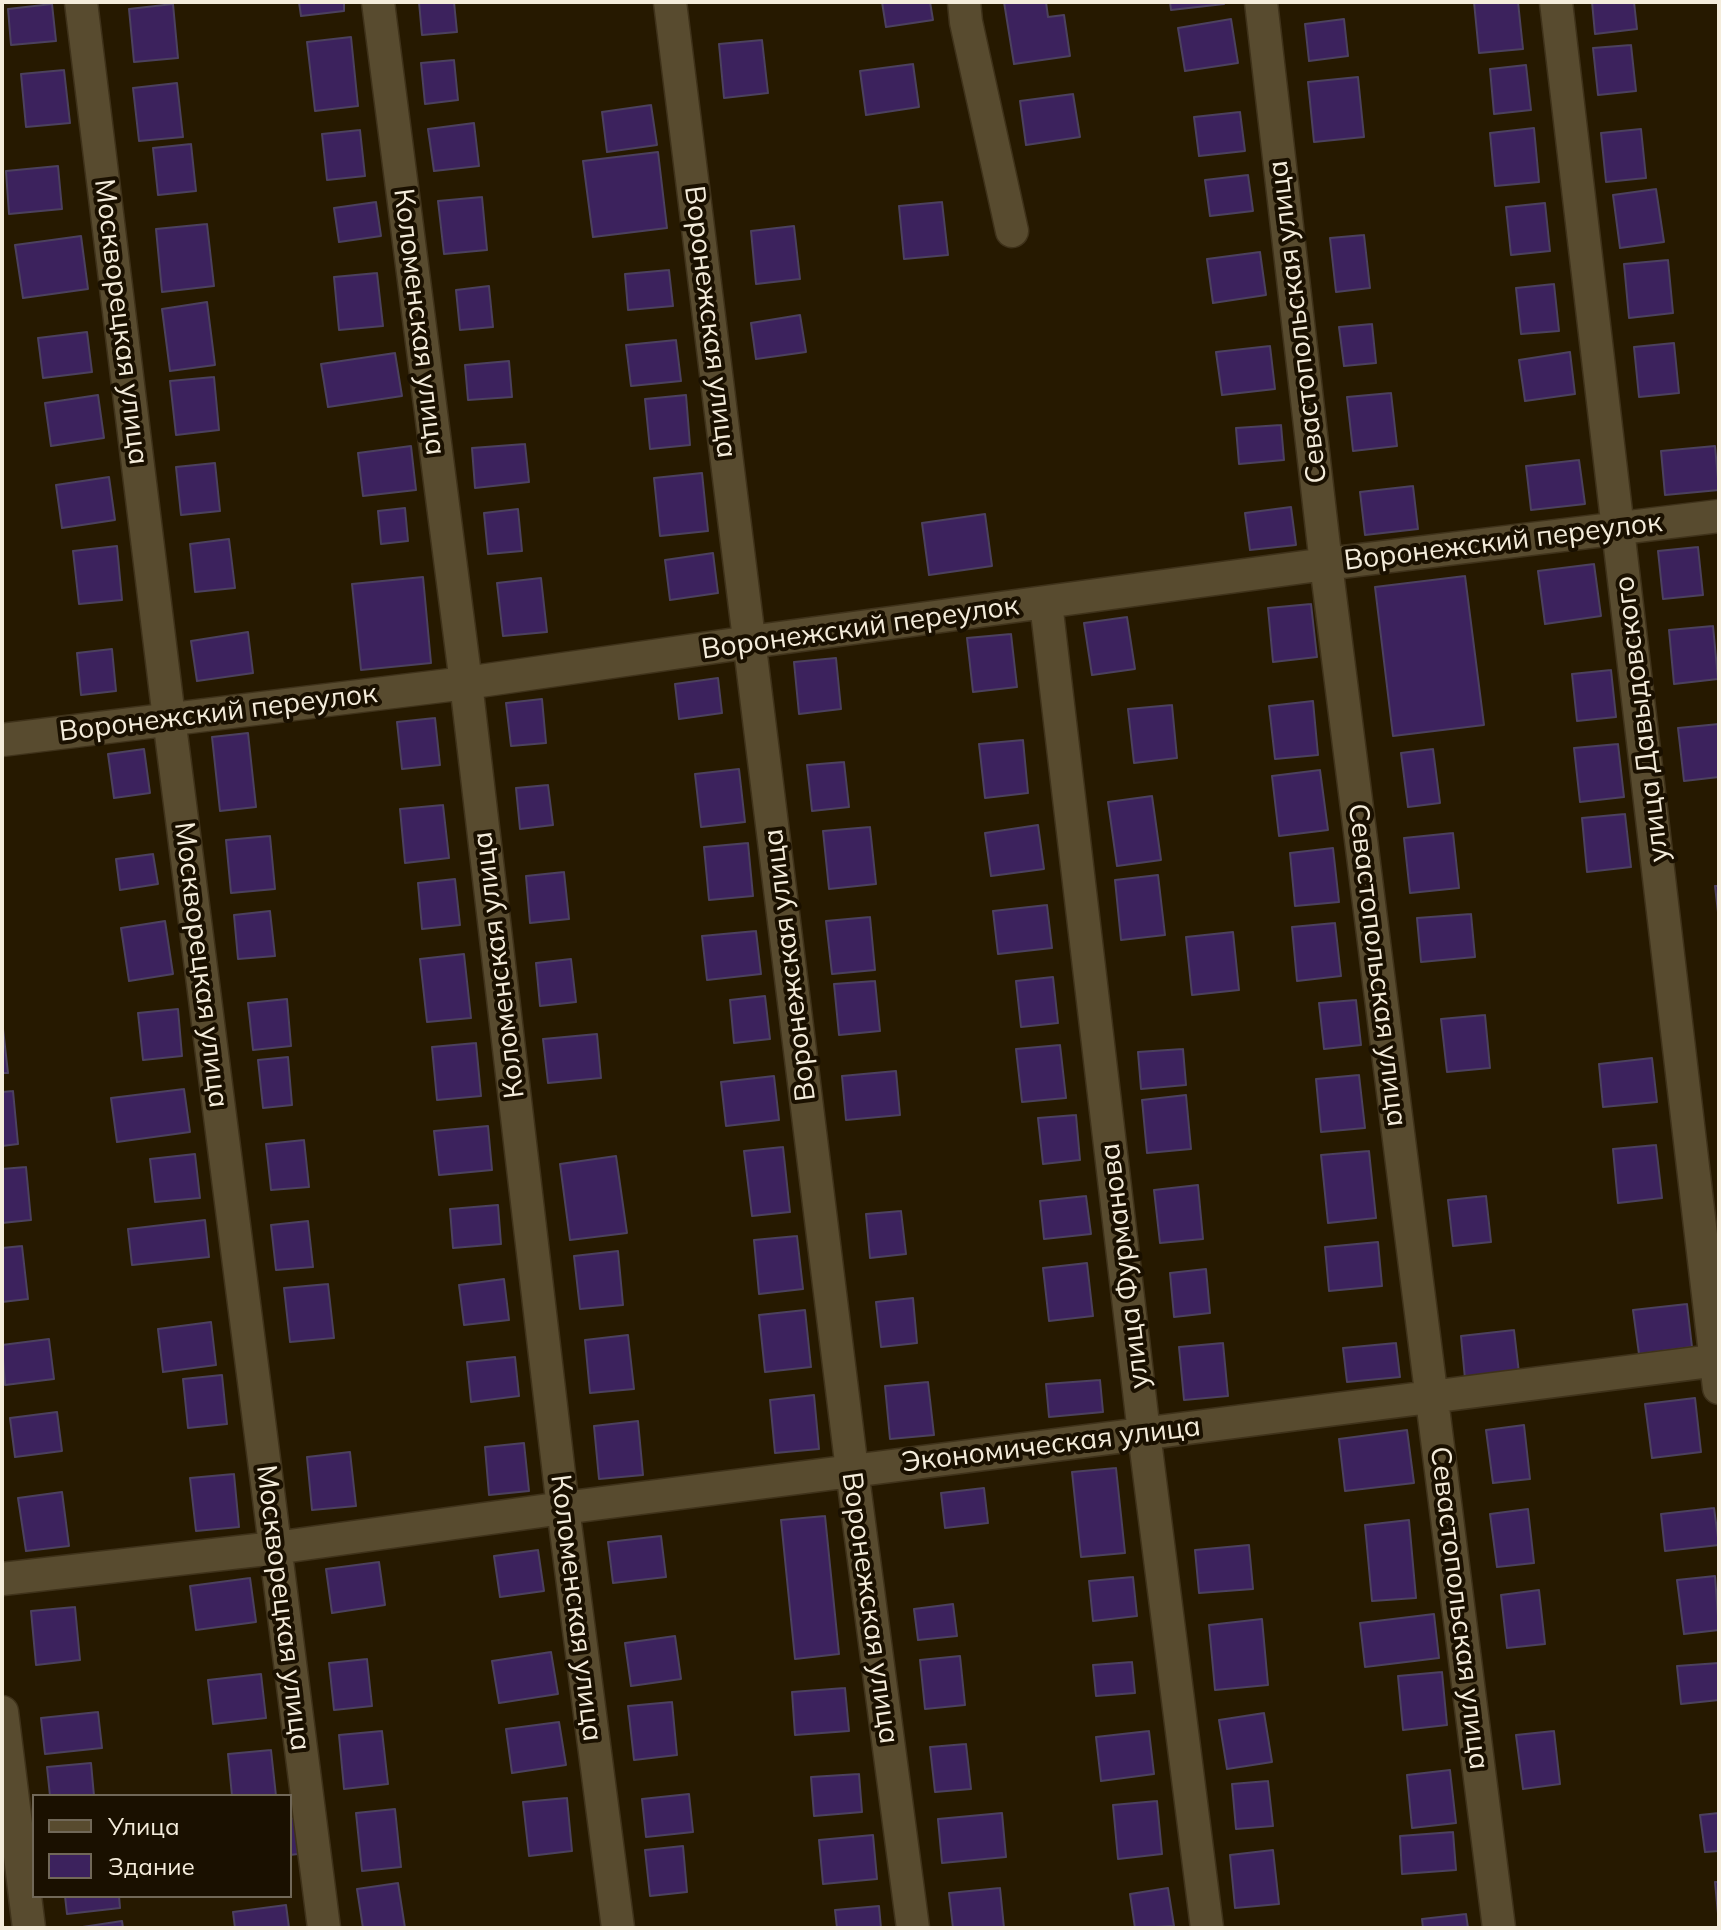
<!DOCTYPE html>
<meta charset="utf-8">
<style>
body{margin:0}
#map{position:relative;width:1721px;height:1930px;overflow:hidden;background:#261900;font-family:Mulish,sans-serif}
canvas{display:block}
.frame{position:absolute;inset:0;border:4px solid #f4ecdb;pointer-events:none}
.legend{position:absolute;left:32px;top:1794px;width:260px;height:104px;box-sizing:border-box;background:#1a1000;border:2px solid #716858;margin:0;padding:10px 14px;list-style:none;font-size:24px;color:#f4ecdb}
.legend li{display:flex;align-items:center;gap:16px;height:40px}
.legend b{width:40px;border:2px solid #716858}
</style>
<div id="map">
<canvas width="1721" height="1930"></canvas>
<div class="frame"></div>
<ul class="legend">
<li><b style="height:10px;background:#584b2f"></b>Улица</li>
<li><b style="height:22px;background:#3c225d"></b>Здание</li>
</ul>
</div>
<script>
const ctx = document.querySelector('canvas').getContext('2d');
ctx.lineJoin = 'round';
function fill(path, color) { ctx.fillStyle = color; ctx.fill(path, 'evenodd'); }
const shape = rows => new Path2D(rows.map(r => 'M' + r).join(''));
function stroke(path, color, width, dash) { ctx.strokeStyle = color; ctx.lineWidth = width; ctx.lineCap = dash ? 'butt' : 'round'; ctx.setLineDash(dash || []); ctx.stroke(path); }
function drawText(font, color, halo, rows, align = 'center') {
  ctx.font = font + ' Mulish,sans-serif'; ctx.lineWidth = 8; ctx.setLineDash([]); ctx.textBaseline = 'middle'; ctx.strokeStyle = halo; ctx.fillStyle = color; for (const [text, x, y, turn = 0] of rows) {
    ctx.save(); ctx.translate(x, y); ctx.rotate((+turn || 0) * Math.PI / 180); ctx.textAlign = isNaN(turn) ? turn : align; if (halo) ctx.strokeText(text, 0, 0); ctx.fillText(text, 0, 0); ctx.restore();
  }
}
const building = shape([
 [299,2,344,2,344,11,301,16,299,2],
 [419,2,454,2,457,32,422,35,419,2],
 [882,2,930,2,933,20,886,27,882,2],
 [1004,2,1046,2,1048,17,1064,15,1070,56,1014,64,1004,2],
 [1170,2,1224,2,1224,4,1171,10,1170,2],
 [1474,2,1518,2,1523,49,1479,53,1474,2],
 [1592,2,1634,2,1637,29,1595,34,1592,2],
 [52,4,56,41,11,45,8,9,52,4],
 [173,4,178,58,134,62,129,9,173,4],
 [1231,19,1238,63,1185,71,1178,28,1231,19],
 [1344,19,1348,56,1309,61,1305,24,1344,19],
 [351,37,358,106,315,111,307,42,351,37],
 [762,40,768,93,724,98,719,44,762,40],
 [1631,45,1636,91,1598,95,1593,48,1631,45],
 [454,60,458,100,425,104,421,63,454,60],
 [913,64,919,107,866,115,860,71,913,64],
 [1526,65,1531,110,1494,114,1490,69,1526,65],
 [64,70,70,123,26,127,21,74,64,70],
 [1358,77,1364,137,1314,142,1308,82,1358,77],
 [177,83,183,137,139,141,133,88,177,83],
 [1073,94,1080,137,1026,145,1020,101,1073,94],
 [651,105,657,145,607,152,602,112,651,105],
 [1240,112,1245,151,1199,156,1194,117,1240,112],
 [474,123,479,166,434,171,428,129,474,123],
 [1534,128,1539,182,1495,186,1490,133,1534,128],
 [1641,129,1646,178,1606,182,1601,133,1641,129],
 [360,130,365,176,327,180,322,134,360,130],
 [191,144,196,191,158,195,153,148,191,144],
 [658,152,667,228,593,237,583,161,658,152],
 [58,166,62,209,9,214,6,171,58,166],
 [1248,175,1253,211,1210,216,1205,180,1248,175],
 [1656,189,1664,242,1620,248,1613,195,1656,189],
 [482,197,487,250,444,254,438,201,482,197],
 [376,202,381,236,339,242,334,208,376,202],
 [942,202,948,255,904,259,899,206,942,202],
 [1545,203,1550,251,1511,255,1506,207,1545,203],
 [207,224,214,286,162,292,156,229,207,224],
 [794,226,800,279,756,284,751,231,794,226],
 [1364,235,1370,288,1336,292,1330,238,1364,235],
 [81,236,88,289,23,298,15,245,81,236],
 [1260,252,1266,295,1213,303,1207,259,1260,252],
 [1668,260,1673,313,1629,318,1624,264,1668,260],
 [669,270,673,306,628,310,625,274,669,270],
 [377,273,383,326,339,330,334,277,377,273],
 [1554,284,1559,331,1521,334,1516,288,1554,284],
 [489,286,493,327,460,330,456,290,489,286],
 [207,302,215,365,170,371,162,309,207,302],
 [800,315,806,352,756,359,751,323,800,315],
 [1372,324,1376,363,1344,366,1339,327,1372,324],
 [87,332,92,372,43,378,38,338,87,332],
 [676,340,681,381,631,386,626,345,676,340],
 [1674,343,1679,393,1639,397,1634,347,1674,343],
 [1270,346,1275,389,1222,395,1216,352,1270,346],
 [1570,352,1575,394,1525,401,1519,360,1570,352],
 [395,353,402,396,328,407,321,364,395,353],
 [509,361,512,397,468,400,465,365,509,361],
 [214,377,219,430,176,435,170,381,214,377],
 [1391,393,1397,446,1353,451,1347,397,1391,393],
 [98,395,104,438,51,446,45,403,98,395],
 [686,395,690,445,650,449,645,399,686,395],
 [1281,425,1284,460,1239,464,1236,428,1281,425],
 [525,444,529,482,475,488,472,448,525,444],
 [411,446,416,490,363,496,358,453,411,446],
 [1715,446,1719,490,1665,495,1661,451,1715,446],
 [1579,460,1585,504,1531,510,1526,466,1579,460],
 [215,463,220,511,181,515,176,467,215,463],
 [702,473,708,531,660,536,654,478,702,473],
 [109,477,115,520,62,528,56,485,109,477],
 [1413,486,1418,529,1365,535,1360,492,1413,486],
 [1291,507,1296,545,1250,550,1245,513,1291,507],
 [405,508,408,541,381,544,378,511,405,508],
 [518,509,522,551,488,554,484,513,518,509],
 [985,514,992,566,929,575,922,523,985,514],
 [229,539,235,588,195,592,190,544,229,539],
 [117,546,122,600,79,604,73,551,117,546],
 [1698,547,1703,595,1663,599,1658,551,1698,547],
 [713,553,718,593,670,600,665,560,713,553],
 [1594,564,1601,616,1545,624,1538,571,1594,564],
 [1465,576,1484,725,1393,736,1375,587,1465,576],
 [423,577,431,663,361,670,352,584,423,577],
 [541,578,547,632,503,636,497,583,541,578],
 [1311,604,1317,657,1273,662,1268,608,1311,604],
 [1127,617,1135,669,1092,675,1084,623,1127,617],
 [1713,626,1718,679,1674,684,1669,630,1713,626],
 [248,632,253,673,197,681,191,641,248,632],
 [1011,634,1017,687,973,692,967,638,1011,634],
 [112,649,116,691,81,695,77,653,112,649],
 [836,658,841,709,799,714,794,662,836,658],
 [1611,670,1616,717,1577,721,1572,674,1611,670],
 [718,678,722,713,679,719,675,684,718,678],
 [542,699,546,743,511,746,506,703,542,699],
 [1313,701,1318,755,1275,759,1269,706,1313,701],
 [1172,705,1177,758,1134,763,1128,709,1172,705],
 [435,718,440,765,402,769,397,722,435,718],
 [1719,724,1719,777,1684,781,1678,728,1719,724],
 [248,733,256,807,220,811,212,737,248,733],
 [1023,740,1028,793,985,798,979,744,1023,740],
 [1618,744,1624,797,1580,802,1574,748,1618,744],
 [144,749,150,793,114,798,108,754,144,749],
 [1433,749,1440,803,1408,807,1401,753,1433,749],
 [844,762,849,807,812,811,807,765,844,762],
 [739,769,745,822,701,827,695,774,739,769],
 [1320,770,1328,830,1279,836,1272,776,1320,770],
 [548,785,553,825,520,829,516,788,548,785],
 [1152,796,1161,860,1117,866,1108,802,1152,796],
 [443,805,449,858,405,863,400,809,443,805],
 [1625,814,1631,867,1587,872,1582,818,1625,814],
 [1038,825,1044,869,991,876,985,833,1038,825],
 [870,827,876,884,829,889,823,831,870,827],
 [1453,833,1459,888,1410,893,1404,838,1453,833],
 [270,836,275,889,231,893,226,840,270,836],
 [748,843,753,896,709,900,704,847,748,843],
 [1333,848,1339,902,1295,906,1290,853,1333,848],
 [153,854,158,884,120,890,116,859,153,854],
 [564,872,569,919,530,923,526,876,564,872],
 [1158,875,1165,935,1121,940,1115,880,1158,875],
 [455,879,460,925,422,929,418,883,455,879],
 [1715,886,1719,886,1719,921,1715,886],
 [1047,905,1052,948,998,954,993,911,1047,905],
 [270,911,275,956,238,959,234,915,270,911],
 [1471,914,1475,957,1421,962,1417,918,1471,914],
 [870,917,875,970,832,974,826,921,870,917],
 [165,921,173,974,129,981,121,928,165,921],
 [1335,923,1341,976,1297,981,1292,927,1335,923],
 [756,931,761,974,707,980,702,936,756,931],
 [1233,932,1239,990,1192,995,1186,937,1233,932],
 [464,954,471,1018,427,1022,420,959,464,954],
 [571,959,576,1002,540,1006,536,963,571,959],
 [1053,977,1058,1023,1021,1027,1016,981,1053,977],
 [875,981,880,1031,839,1035,834,984,875,981],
 [765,996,770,1039,734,1043,730,1000,765,996],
 [287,999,291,1046,253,1050,248,1003,287,999],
 [1356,1000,1361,1045,1324,1049,1319,1003,1356,1000],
 [178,1009,182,1056,143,1060,138,1013,178,1009],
 [1485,1015,1490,1068,1447,1072,1441,1019,1485,1015],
 [2,1020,8,1073,2,1073,2,1020],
 [597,1034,601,1078,548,1083,543,1039,597,1034],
 [476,1043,481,1096,437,1100,432,1047,476,1043],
 [1060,1045,1066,1098,1022,1102,1016,1049,1060,1045],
 [1183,1049,1186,1085,1141,1089,1138,1052,1183,1049],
 [288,1057,292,1105,263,1108,258,1060,288,1057],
 [1652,1058,1657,1102,1603,1107,1599,1064,1652,1058],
 [896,1071,900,1115,846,1120,842,1076,896,1071],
 [1359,1075,1365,1128,1321,1132,1316,1079,1359,1075],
 [774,1076,779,1120,726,1126,721,1082,774,1076],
 [184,1089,190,1132,117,1142,111,1098,184,1089],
 [13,1091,18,1144,2,1146,2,1092,13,1091],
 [1186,1095,1191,1149,1147,1153,1142,1100,1186,1095],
 [1076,1115,1080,1160,1043,1164,1038,1118,1076,1115],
 [488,1126,492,1170,439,1175,434,1131,488,1126],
 [304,1140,309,1187,271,1190,266,1144,304,1140],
 [1656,1145,1662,1198,1618,1203,1613,1149,1656,1145],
 [783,1147,790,1212,752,1216,744,1151,783,1147],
 [1369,1151,1376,1218,1328,1223,1321,1155,1369,1151],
 [195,1154,200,1198,155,1202,150,1159,195,1154],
 [616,1156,627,1233,570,1240,560,1164,616,1156],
 [26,1167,31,1220,2,1223,2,1169,26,1167],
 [1198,1185,1203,1239,1160,1243,1154,1190,1198,1185],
 [1086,1196,1091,1234,1044,1239,1040,1201,1086,1196],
 [1486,1196,1491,1242,1453,1246,1448,1200,1486,1196],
 [498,1205,501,1244,453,1248,450,1209,498,1205],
 [901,1211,906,1254,870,1258,866,1214,901,1211],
 [205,1220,209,1257,132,1265,128,1229,205,1220],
 [308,1221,313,1267,276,1270,271,1225,308,1221],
 [797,1236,803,1289,759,1294,754,1240,797,1236],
 [1378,1242,1382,1286,1329,1291,1325,1247,1378,1242],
 [22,1246,28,1299,2,1302,2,1248,22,1246],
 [618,1251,623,1305,580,1309,574,1256,618,1251],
 [1087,1263,1093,1316,1049,1321,1043,1268,1087,1263],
 [1206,1269,1210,1313,1174,1317,1170,1273,1206,1269],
 [504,1279,509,1320,464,1325,459,1285,504,1279],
 [328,1284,334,1338,290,1342,284,1288,328,1284],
 [913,1298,917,1343,881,1347,876,1302,913,1298],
 [1687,1304,1692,1347,1639,1354,1633,1310,1687,1304],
 [805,1310,811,1367,765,1372,759,1315,805,1310],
 [211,1322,216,1365,163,1372,158,1329,211,1322],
 [1514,1330,1519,1373,1465,1379,1461,1336,1514,1330],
 [628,1335,634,1389,590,1393,585,1340,628,1335],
 [49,1339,54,1379,5,1385,2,1345,49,1339],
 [1223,1343,1228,1396,1184,1400,1179,1347,1223,1343],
 [1396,1343,1400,1377,1347,1382,1343,1348,1396,1343],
 [515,1357,519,1396,471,1402,467,1362,515,1357],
 [222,1375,227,1424,188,1428,183,1379,222,1375],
 [1100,1380,1103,1412,1049,1417,1046,1384,1100,1380],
 [928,1382,934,1435,890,1439,885,1386,928,1382],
 [814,1395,819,1449,775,1453,770,1400,814,1395],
 [1695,1398,1701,1452,1652,1458,1645,1404,1695,1398],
 [57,1412,62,1451,15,1457,10,1418,57,1412],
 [638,1421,643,1475,599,1479,594,1426,638,1421],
 [1524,1425,1530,1479,1493,1483,1486,1430,1524,1425],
 [1407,1430,1414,1483,1345,1491,1339,1439,1407,1430],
 [524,1443,529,1491,489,1495,485,1447,524,1443],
 [350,1452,356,1506,312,1510,307,1457,350,1452],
 [1116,1468,1125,1553,1081,1557,1072,1472,1116,1468],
 [234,1474,239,1527,196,1531,190,1478,234,1474],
 [984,1488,988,1523,945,1528,941,1493,984,1488],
 [62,1492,69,1546,26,1551,18,1498,62,1492],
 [1714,1508,1719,1545,1665,1551,1661,1514,1714,1508],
 [1528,1509,1534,1563,1497,1567,1490,1514,1528,1509],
 [825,1516,839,1654,795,1659,781,1520,825,1516],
 [1409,1520,1416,1598,1372,1601,1365,1525,1409,1520],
 [661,1536,666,1577,613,1583,608,1542,661,1536],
 [1249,1545,1253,1589,1199,1593,1195,1550,1249,1545],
 [538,1550,544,1591,500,1597,494,1556,538,1550],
 [379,1562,385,1605,332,1613,326,1569,379,1562],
 [1715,1576,1719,1630,1684,1634,1677,1580,1715,1576],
 [1133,1577,1137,1616,1093,1621,1089,1581,1133,1577],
 [250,1578,256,1622,196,1630,190,1586,250,1578],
 [1539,1590,1545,1644,1507,1648,1501,1595,1539,1590],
 [953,1604,957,1636,918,1640,914,1609,953,1604],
 [75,1607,80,1660,36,1665,31,1611,75,1607],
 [1434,1614,1439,1658,1365,1667,1360,1623,1434,1614],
 [1262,1619,1268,1685,1215,1690,1209,1625,1262,1619],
 [675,1636,681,1679,631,1686,625,1643,675,1636],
 [551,1652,558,1694,499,1703,492,1661,551,1652],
 [960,1656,965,1705,925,1709,920,1660,960,1656],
 [367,1659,372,1706,334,1710,329,1663,367,1659],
 [1132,1662,1135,1693,1096,1696,1093,1665,1132,1662],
 [1719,1663,1719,1700,1681,1704,1677,1666,1719,1663],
 [1442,1672,1447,1725,1403,1730,1398,1676,1442,1672],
 [261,1674,266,1718,213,1724,208,1680,261,1674],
 [845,1688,849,1731,795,1735,792,1692,845,1688],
 [672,1702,677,1755,634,1760,628,1706,672,1702],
 [98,1712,102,1748,45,1754,41,1718,98,1712],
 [1264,1713,1272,1762,1227,1769,1219,1720,1264,1713],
 [559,1722,566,1765,512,1773,506,1729,559,1722],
 [382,1731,388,1784,344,1789,339,1735,382,1731],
 [1149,1731,1154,1774,1101,1781,1096,1737,1149,1731],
 [1554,1731,1560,1784,1523,1789,1516,1735,1554,1731],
 [966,1744,971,1789,935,1792,930,1747,966,1744],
 [271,1750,276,1796,232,1796,228,1754,271,1750],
 [91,1763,94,1796,50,1796,47,1767,91,1763],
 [1450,1770,1456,1823,1412,1828,1407,1775,1450,1770],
 [859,1774,862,1812,814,1816,811,1777,859,1774],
 [1268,1781,1273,1826,1236,1829,1232,1784,1268,1781],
 [689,1794,693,1832,646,1837,642,1799,689,1794],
 [567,1798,572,1851,529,1856,523,1802,567,1798],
 [1157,1801,1162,1854,1118,1859,1113,1805,1157,1801],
 [395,1809,401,1867,362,1871,356,1813,395,1809],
 [1002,1813,1006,1857,942,1863,938,1819,1002,1813],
 [1719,1813,1719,1851,1705,1852,1700,1815,1719,1813],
 [294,1818,298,1854,290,1855,290,1819,294,1818],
 [1453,1832,1456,1870,1402,1874,1400,1836,1453,1832],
 [873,1835,877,1879,823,1884,819,1840,873,1835],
 [683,1846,687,1892,650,1896,645,1850,683,1846],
 [1273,1850,1279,1904,1235,1908,1230,1855,1273,1850],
 [1715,1882,1719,1882,1719,1914,1718,1914,1715,1882],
 [398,1883,405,1928,363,1928,357,1889,398,1883],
 [1000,1888,1004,1928,953,1928,949,1893,1000,1888],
 [1168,1888,1174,1926,1135,1928,1130,1894,1168,1888],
 [65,1896,119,1896,120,1908,67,1914,65,1896],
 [286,1905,289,1928,235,1928,233,1912,286,1905],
 [879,1906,881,1928,837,1928,835,1910,879,1906],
 [1466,1914,1468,1928,1423,1928,1422,1919,1466,1914],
 [122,1921,123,1928,76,1928,122,1921]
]);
const minor = shape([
 [81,2,169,718,324,1928],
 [378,2,466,683,563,1508,618,1928],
 [670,2,852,1470,913,1928],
 [964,2,966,22,1012,231],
 [1261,2,1326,564,1499,1928],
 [1556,2,1719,1388],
 [1046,603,1144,1433,1207,1928],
 [2,740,466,683,750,642,1326,564,1719,516],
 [2,1579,275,1548,563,1508,1719,1360],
 [2,1712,29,1928]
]);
const streetNames = [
 ["Москворецкая улица",121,322,83],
 ["Коломенская улица",419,322,83],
 ["Воронежская улица",710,322,83],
 ["Севастопольская улица",1298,322,-97],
 ["Воронежский переулок",1503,542,-7],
 ["Воронежский переулок",860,628,-8],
 ["Воронежский переулок",218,713,-7],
 ["улица Давыдовского",1642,719,-97],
 ["Москворецкая улица",201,965,83],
 ["Коломенская улица",499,965,-97],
 ["Воронежская улица",790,965,-97],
 ["Севастопольская улица",1377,965,83],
 ["улица Фурманова",1125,1266,-97],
 ["Экономическая улица",1051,1445,-7],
 ["Москворецкая улица",283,1608,83],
 ["Коломенская улица",576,1608,83],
 ["Воронежская улица",870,1608,82],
 ["Севастопольская улица",1459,1608,83]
];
fill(building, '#3c225d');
stroke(building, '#4c415e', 2);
stroke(minor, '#3f321a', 35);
stroke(minor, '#584b2f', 32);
drawText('28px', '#f4ecdb', '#1a1000', streetNames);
</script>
